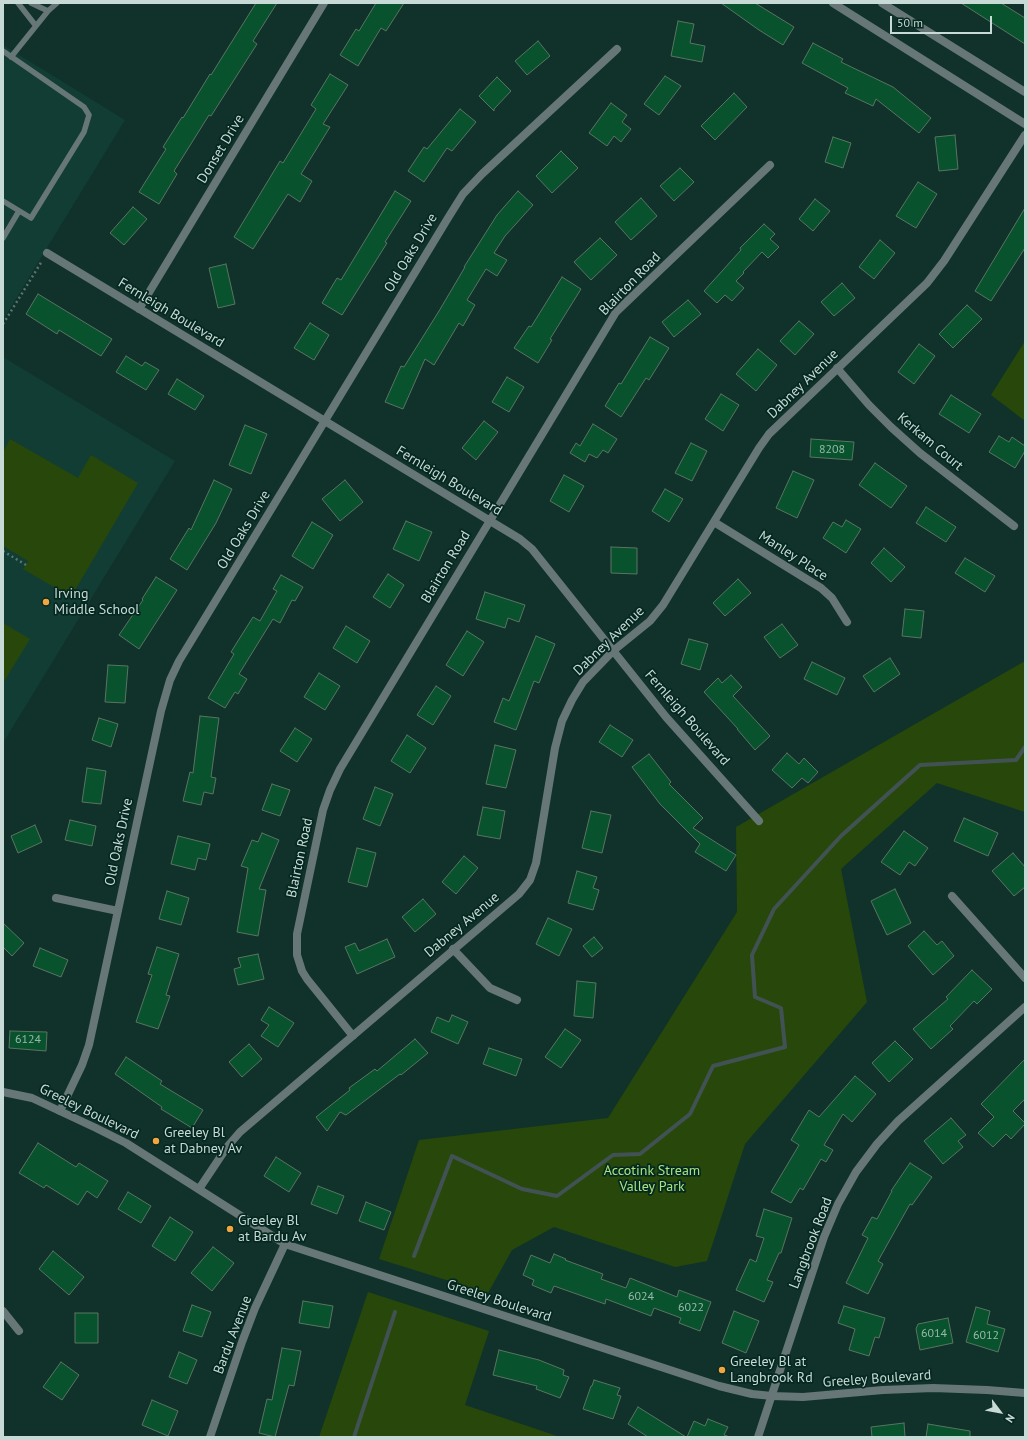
<!DOCTYPE html>
<style>
body{margin:0}
#map{position:relative;width:1028px;height:1440px;overflow:hidden;background:#10322a;font-family:"PT Sans",sans-serif}
canvas{display:block}
.frame{position:absolute;inset:0;border:4px solid #c8dad5;pointer-events:none}
.north{position:absolute;left:980px;top:1392px;width:40px;height:40px;-webkit-text-stroke:3px #052820;paint-order:stroke;rotate:122deg;font-size:11px;font-weight:700;line-height:16px;text-align:center;color:#c8dad5}
.north::after{content:'';display:block;margin:auto;width:14px;height:18px;background:#c8dad5;clip-path:polygon(50% 0,100% 100%,50% 72%,0 100%)}
.scale{position:absolute;left:890px;top:16px;width:102px;height:18px;box-sizing:border-box;border:2px solid #c8dad5;border-top:0;padding-left:5px;font-size:12px;line-height:14px;white-space:nowrap;color:#c8dad5;-webkit-text-stroke:3px #052820;paint-order:stroke}
</style>
<div id="map">
<canvas width="1028" height="1440"></canvas>
<div class="frame"></div>
<div class="north">N</div>
<div class="scale">50 m</div>
</div>
<script>
const ctx = document.querySelector('canvas').getContext('2d');
ctx.lineJoin = 'round';
function fill(path, color) { ctx.fillStyle = color; ctx.fill(path, 'evenodd'); }
const shape = rows => new Path2D(rows.map(r => 'M' + r).join(''));
function stroke(path, color, width, dash) { ctx.strokeStyle = color; ctx.lineWidth = width; ctx.lineCap = dash ? 'butt' : 'round'; ctx.setLineDash(dash || []); ctx.stroke(path); }
function drawText(font, color, halo, rows, align = 'center') {
  ctx.font = font + ' "PT Sans",sans-serif'; ctx.lineWidth = 3.5; ctx.setLineDash([]); ctx.textBaseline = 'middle'; ctx.strokeStyle = halo; ctx.fillStyle = color; for (const [text, x, y, turn = 0] of rows) {
    ctx.save(); ctx.translate(x, y); ctx.rotate((+turn || 0) * Math.PI / 180); ctx.textAlign = isNaN(turn) ? turn : align; if (halo) ctx.strokeText(text, 0, 0); ctx.fillText(text, 0, 0); ctx.restore();
  }
}
const built = shape([
 [3,45,125,120,3,320],
 [3,357,175,461,3,743]
]);
const green = shape([
 [1025,341,1025,421,991,395],
 [10,439,78,478,91,455,138,483,71,597,23,569,28,561,3,546,3,452],
 [3,623,30,639,3,683],
 [1025,661,1025,812,937,783,841,869,867,1002,745,1144,707,1261,675,1267,554,1227,512,1250,488,1293,379,1259,419,1140,608,1118,737,912,736,827],
 [368,1292,489,1331,465,1405,560,1437,319,1437]
]);
const stream = shape([
 [414,1256,452,1156,522,1189,557,1196,613,1155,640,1154,690,1114,713,1066,785,1047,781,1008,755,997,752,955,774,909,841,836,920,765,1016,760,1025,747],
 [354,1437,395,1312]
]);
const building = shape([
 [256,3,277,3,253,41,257,44,211,116,209,115,174,171,177,174,159,204,139,192,166,149,163,147,182,117,183,118,210,74,211,75,256,3],
 [376,3,404,3,386,31,381,28,358,66,340,55,356,29,359,31,376,3],
 [721,3,755,3,794,27,783,45,759,30,721,3],
 [961,3,1001,3,1025,18,1025,44,961,3],
 [678,21,694,24,690,43,705,46,702,62,671,56,678,21],
 [538,41,550,56,527,75,515,61,538,41],
 [813,43,843,59,841,62,893,87,931,118,919,133,876,99,873,106,845,93,848,88,802,63,813,43],
 [330,74,348,85,323,124,330,127,301,174,312,181,300,202,288,194,253,249,234,237,280,161,283,163,316,109,311,105,330,74],
 [665,76,681,86,659,115,644,104,665,76],
 [497,77,511,91,494,109,494,111,479,96,497,77],
 [734,93,747,107,715,140,701,126,734,93],
 [611,103,627,115,622,122,631,129,621,142,614,136,607,146,589,133,611,103],
 [460,109,476,122,452,151,447,148,424,182,408,171,424,147,427,149,460,109],
 [955,135,958,169,939,171,935,137,955,135],
 [833,137,851,143,843,168,825,162,833,137],
 [561,151,578,168,552,193,536,176,561,151],
 [680,168,694,182,674,201,660,186,680,168],
 [918,182,937,194,916,228,896,216,918,182],
 [395,191,411,201,385,242,387,243,342,315,322,303,337,278,341,280,395,191],
 [518,191,533,205,505,236,494,253,507,260,497,276,486,269,467,300,475,305,463,326,459,323,434,365,425,359,403,409,385,402,401,366,404,367,439,311,465,267,464,267,497,215,518,191],
 [641,198,657,216,631,240,615,222,641,198],
 [815,199,830,211,813,231,799,219,815,199],
 [133,207,147,219,124,245,110,233,133,207],
 [1025,208,1025,248,991,301,975,291,1025,208],
 [764,224,775,234,770,239,779,247,768,258,762,252,743,272,744,273,736,281,744,288,732,301,725,295,717,303,704,291,741,250,740,248,764,224],
 [600,238,617,255,591,280,574,262,600,238],
 [880,240,895,253,874,279,859,267,880,240],
 [226,264,235,304,218,308,209,268,226,264],
 [562,277,581,289,550,339,552,340,538,363,514,348,529,326,531,327,562,277],
 [842,283,855,298,834,316,821,302,842,283],
 [38,294,112,339,101,356,59,330,57,334,26,314,38,294],
 [688,300,701,314,674,337,662,322,688,300],
 [967,305,982,319,953,348,939,334,967,305],
 [799,321,814,334,795,355,780,341,799,321],
 [310,323,329,335,314,360,294,348,310,323],
 [650,337,669,348,649,380,646,378,621,417,605,406,619,383,621,384,650,337],
 [919,344,935,356,914,384,898,372,919,344],
 [758,349,777,365,756,391,736,374,758,349],
 [126,356,142,366,145,362,159,370,146,390,116,372,126,356],
 [507,377,524,387,509,412,492,402,507,377],
 [177,379,204,396,195,410,168,394,177,379],
 [721,394,739,405,723,431,705,419,721,394],
 [951,395,981,414,969,433,939,414,951,395],
 [484,421,498,432,476,460,462,448,484,421],
 [593,424,617,439,608,453,603,450,597,458,589,454,585,462,570,453,576,443,580,446,593,424],
 [245,425,267,434,251,474,229,465,245,425],
 [999,436,1009,442,1012,437,1025,446,1025,451,1015,468,989,452,999,436],
 [811,439,854,442,852,460,810,457,811,439],
 [691,443,707,451,692,481,675,473,691,443],
 [875,463,907,486,891,508,859,485,875,463],
 [793,471,814,480,797,518,776,508,793,471],
 [564,475,584,486,569,512,550,501,564,475],
 [214,480,232,489,216,523,187,570,170,559,189,528,191,530,214,480],
 [345,480,363,502,340,521,322,499,345,480],
 [665,489,683,499,669,522,652,511,665,489],
 [926,507,956,527,946,542,916,523,926,507],
 [846,520,861,529,846,553,823,538,833,522,842,527,846,520],
 [406,521,432,532,419,561,393,549,406,521],
 [312,522,333,535,313,569,292,556,312,522],
 [611,547,637,548,637,574,611,573,611,547],
 [884,548,905,567,891,582,871,563,884,548],
 [965,558,995,576,985,592,955,573,965,558],
 [388,574,404,585,390,608,373,597,388,574],
 [281,575,303,587,295,601,292,600,280,623,273,619,239,674,247,679,238,694,235,692,225,708,208,698,234,654,231,652,253,617,260,621,277,591,273,589,281,575],
 [156,577,177,590,139,649,119,635,143,600,142,599,156,577],
 [738,579,751,593,725,616,713,603,738,579],
 [485,592,525,605,519,622,508,618,505,628,476,619,485,592],
 [905,609,924,611,921,638,902,636,905,609],
 [782,624,798,645,780,658,764,637,782,624],
 [346,626,370,641,357,663,333,648,346,626],
 [467,631,484,642,463,676,446,665,467,631],
 [536,636,555,644,539,683,534,681,516,730,494,722,503,698,509,701,536,636],
 [689,639,708,644,700,670,681,664,689,639],
 [890,658,900,674,874,692,863,676,890,658],
 [812,662,845,678,837,695,804,679,812,662],
 [108,665,128,666,125,703,105,702,108,665],
 [319,673,340,686,325,710,304,697,319,673],
 [731,675,742,687,733,696,770,736,755,750,737,729,738,729,704,692,718,678,722,683,731,675],
 [436,686,451,696,433,725,417,715,436,686],
 [200,716,219,718,211,777,216,778,213,794,204,792,201,805,183,801,190,772,193,773,200,716],
 [99,718,118,724,111,747,92,740,99,718],
 [610,725,633,740,622,757,599,742,610,725],
 [295,728,312,739,297,762,280,751,295,728],
 [407,735,426,748,410,773,391,761,407,735],
 [495,745,516,750,506,788,486,784,495,745],
 [787,753,799,764,804,758,818,772,808,783,802,778,792,788,772,770,787,753],
 [649,754,671,782,669,784,703,818,693,828,736,855,726,871,695,852,700,844,660,804,632,767,649,754],
 [87,768,106,771,101,804,82,802,87,768],
 [272,784,290,790,280,816,262,810,272,784],
 [375,787,393,794,380,826,363,819,375,787],
 [483,807,505,811,500,839,477,835,483,807],
 [591,811,611,815,602,853,582,848,591,811],
 [964,818,998,833,988,856,954,841,964,818],
 [70,820,96,826,92,846,65,840,70,820],
 [35,825,42,842,18,853,11,836,35,825],
 [904,831,928,848,915,866,909,862,900,875,881,862,904,831],
 [262,833,279,840,259,889,266,890,258,936,237,932,248,868,241,866,252,840,258,842,262,833],
 [178,836,210,844,206,860,198,858,195,870,171,864,178,836],
 [357,848,376,853,367,887,348,882,357,848],
 [1013,853,1025,867,1025,887,1014,896,992,871,1013,853],
 [464,856,478,868,456,894,442,882,464,856],
 [577,871,597,877,593,888,599,890,593,910,568,903,577,871],
 [895,889,911,923,887,935,871,901,895,889],
 [167,891,189,898,181,925,159,919,167,891],
 [423,899,436,914,415,932,402,917,423,899],
 [548,918,572,929,559,956,536,944,548,918],
 [3,923,24,943,12,956,3,947,3,923],
 [924,931,937,945,942,941,954,956,933,975,908,946,924,931],
 [594,937,603,948,592,957,583,946,594,937],
 [387,939,395,957,357,974,345,947,355,943,359,951,387,939],
 [157,947,179,954,166,995,170,996,158,1029,136,1022,152,975,148,974,157,947],
 [40,948,68,960,61,977,33,966,40,948],
 [258,954,264,979,238,985,234,969,241,967,238,958,258,954],
 [972,970,992,989,977,1004,974,1001,950,1026,953,1029,931,1049,913,1029,948,999,946,997,972,970],
 [577,981,596,983,593,1018,574,1016,577,981],
 [269,1007,294,1023,278,1047,261,1036,269,1025,261,1020,269,1007],
 [452,1015,468,1022,458,1044,431,1032,437,1017,449,1022,452,1015],
 [565,1029,581,1040,561,1068,545,1057,565,1029],
 [10,1031,47,1032,46,1051,9,1048,10,1031],
 [415,1039,428,1053,401,1075,400,1074,346,1115,340,1112,327,1131,316,1117,350,1090,349,1088,375,1069,377,1071,415,1039],
 [895,1041,913,1059,889,1082,872,1063,895,1041],
 [249,1044,262,1059,242,1077,229,1062,249,1044],
 [489,1048,522,1059,516,1076,483,1064,489,1048],
 [126,1057,162,1081,160,1084,203,1110,192,1128,161,1109,162,1107,115,1074,126,1057],
 [1025,1059,1025,1099,1013,1111,1025,1123,1025,1124,1011,1139,1006,1134,993,1147,978,1133,994,1117,981,1104,1025,1059],
 [855,1076,876,1094,852,1122,843,1114,824,1145,833,1150,826,1162,821,1159,803,1190,800,1188,791,1203,771,1192,799,1145,791,1140,809,1110,819,1117,855,1076],
 [951,1118,966,1135,958,1141,963,1147,943,1164,924,1141,951,1118],
 [38,1143,76,1167,79,1163,108,1181,97,1198,87,1191,78,1205,46,1185,44,1188,19,1173,38,1143],
 [276,1157,301,1173,289,1192,264,1176,276,1157],
 [910,1163,932,1177,912,1205,910,1204,878,1261,883,1264,868,1294,846,1283,868,1238,862,1235,872,1217,877,1219,892,1191,891,1191,910,1163],
 [318,1186,344,1196,337,1214,311,1204,318,1186],
 [128,1192,151,1206,141,1223,118,1209,128,1192],
 [366,1202,391,1212,384,1230,359,1221,366,1202],
 [764,1209,792,1218,781,1253,779,1253,767,1280,773,1282,764,1302,736,1290,750,1259,756,1262,764,1238,756,1236,764,1209],
 [170,1217,193,1232,175,1261,152,1246,170,1217],
 [213,1247,234,1263,212,1291,191,1273,213,1247],
 [53,1251,84,1277,69,1295,39,1269,53,1251],
 [554,1254,566,1259,565,1260,603,1274,601,1279,626,1288,630,1278,677,1297,679,1290,711,1302,700,1331,679,1323,681,1318,654,1308,651,1316,606,1299,605,1304,554,1286,551,1293,532,1285,534,1280,523,1275,531,1255,550,1263,554,1254],
 [303,1301,333,1306,329,1328,299,1323,303,1301],
 [192,1305,211,1312,202,1337,183,1331,192,1305],
 [844,1306,885,1318,879,1338,875,1337,869,1356,849,1350,855,1329,838,1323,844,1306],
 [976,1307,990,1311,987,1324,1005,1329,998,1352,966,1342,976,1307],
 [734,1311,759,1321,746,1353,722,1343,734,1311],
 [75,1313,98,1313,98,1343,75,1343,75,1313],
 [948,1318,953,1343,920,1350,916,1329,918,1324,948,1318],
 [282,1348,301,1351,294,1386,289,1385,275,1437,259,1433,267,1399,272,1400,282,1348],
 [499,1350,539,1360,564,1370,563,1375,569,1377,560,1398,536,1389,537,1386,493,1375,499,1350],
 [179,1352,197,1360,187,1384,169,1377,179,1352],
 [61,1362,79,1375,62,1400,43,1387,61,1362],
 [594,1380,620,1388,617,1395,621,1396,613,1419,583,1409,591,1386,592,1386,594,1380],
 [152,1400,178,1411,168,1436,142,1425,152,1400],
 [638,1407,686,1437,648,1437,628,1424,638,1407],
 [708,1419,728,1427,724,1435,730,1437,687,1437,694,1421,705,1426,708,1419],
 [904,1423,905,1437,872,1437,871,1427,904,1423],
 [928,1424,970,1431,970,1437,926,1437,928,1424]
]);
const path = shape([
 [3,324,42,261],
 [3,551,26,565]
]);
const service = shape([
 [18,3,36,26],
 [31,3,48,11],
 [3,51,84,107,89,115,84,132,31,218,3,201],
 [11,57,48,11,57,3],
 [3,238,19,211]
]);
const minor = shape([
 [47,253,520,539,532,549,666,717,759,821],
 [139,309,324,3],
 [837,368,869,405,891,427,920,453,1014,526],
 [714,522,821,588,832,598,847,622],
 [952,896,1025,978],
 [56,898,118,911],
 [453,949,490,988,517,1000],
 [353,1036,307,979,302,971,297,955,297,934,323,810,330,790,340,769,616,312,770,165],
 [60,1111,82,1065,89,1045,161,711,170,680,179,661,448,218,463,194,482,174,617,49],
 [199,1189,227,1147,240,1132,519,894,530,880,536,863,555,748,562,721,572,700,583,682,613,651,650,621,663,605,759,448,769,434,927,283,944,261,1025,135],
 [3,1311,19,1331],
 [210,1437,242,1342,255,1308,285,1244],
 [758,1437,824,1237,838,1204,856,1172,877,1144,898,1121,1025,1007]
]);
const tertiary = shape([
 [833,3,1025,124],
 [882,3,1025,92],
 [3,1092,32,1098,96,1128,126,1143,285,1244,719,1386,752,1394,772,1396,803,1397,883,1390,933,1388,987,1390,1025,1393]
]);
const markers = [
 [46,602,4,"#f1a640"],
 [156,1141,4,"#f1a640"],
 [230,1229,4,"#f1a640"],
 [722,1370,4,"#f1a640"]
];
const numberNames = [
 ["8208",832,450],
 ["6124",28,1040],
 ["6024",641,1297],
 ["6022",691,1308],
 ["6014",934,1334],
 ["6012",986,1336]
];
const streetNames = [
 ["Donset Drive",221,149,-59],
 ["Old Oaks Drive",411,253,-59],
 ["Blairton Road",630,284,-46],
 ["Fernleigh Boulevard",171,313,31],
 ["Dabney Avenue",803,384,-44],
 ["Kerkam Court",930,442,40],
 ["Fernleigh Boulevard",449,481,31],
 ["Old Oaks Drive",244,530,-59],
 ["Manley Place",793,556,33],
 ["Blairton Road",446,567,-59],
 ["Dabney Avenue",609,641,-44],
 ["Fernleigh Boulevard",687,718,49],
 ["Old Oaks Drive",119,842,-78],
 ["Blairton Road",300,858,-78],
 ["Dabney Avenue",462,925,-40],
 ["Greeley Boulevard",89,1112,26],
 ["Langbrook Road",811,1243,-69],
 ["Greeley Boulevard",499,1301,18],
 ["Bardu Avenue",233,1335,-69],
 ["Greeley Boulevard",877,1379,-4]
];
const poiNames = [
 ["Irving",54,594],
 ["Middle School",54,610],
 ["Greeley Bl",164,1133],
 ["at Dabney Av",164,1149],
 ["Greeley Bl",238,1221],
 ["at Bardu Av",238,1237],
 ["Greeley Bl at",730,1362],
 ["Langbrook Rd",730,1378]
];
const parkNames = [
 ["Accotink Stream",652,1171],
 ["Valley Park",652,1187]
];
fill(built, '#113d34');
fill(green, '#27480a');
stroke(stream, '#425254', 4);
fill(building, '#09522e');
stroke(building, '#5a7462', 1);
stroke(path, '#59756e', 2.5, [2, 3]);
stroke(service, '#677777', 5.5);
stroke(minor, '#677777', 8);
stroke(tertiary, '#677777', 8);
for (const [x, y, r, color] of markers) { const dot = new Path2D(); dot.arc(x, y, r, 0, 2 * Math.PI); ctx.fillStyle = color; ctx.fill(dot); stroke(dot, '#052820', 1.5); }
drawText('12px', '#98b8ab', null, numberNames);
drawText('14px', '#c8dad5', '#052820', streetNames);
drawText('14px', '#c8dad5', '#052820', poiNames, 'left');
drawText('14px', '#a9e481', '#052820', parkNames);
</script>
